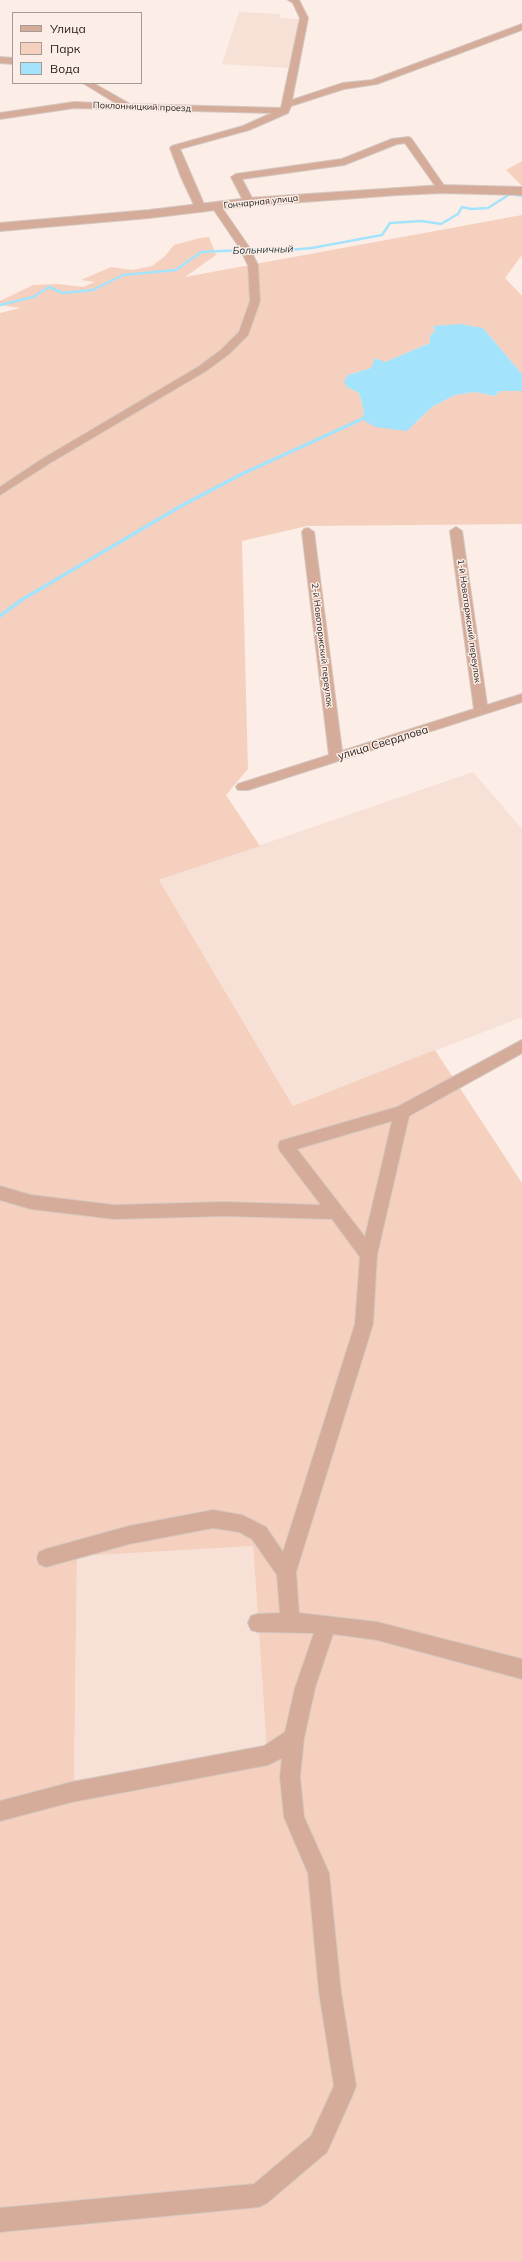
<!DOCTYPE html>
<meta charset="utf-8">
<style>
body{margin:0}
#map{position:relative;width:522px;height:2261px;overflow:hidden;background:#fcede6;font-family:Mulish,sans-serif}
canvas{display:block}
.legend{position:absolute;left:12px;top:12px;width:130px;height:72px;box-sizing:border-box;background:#fcede6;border:1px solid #a69b96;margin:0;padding:5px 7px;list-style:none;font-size:12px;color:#26211f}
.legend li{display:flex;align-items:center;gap:8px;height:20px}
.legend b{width:20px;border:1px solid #a69b96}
</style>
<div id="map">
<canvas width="522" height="2261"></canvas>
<ul class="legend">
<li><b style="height:5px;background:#d4ac99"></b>Улица</li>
<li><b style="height:11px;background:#f5d0be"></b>Парк</li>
<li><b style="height:11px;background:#a4e3fc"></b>Вода</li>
</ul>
</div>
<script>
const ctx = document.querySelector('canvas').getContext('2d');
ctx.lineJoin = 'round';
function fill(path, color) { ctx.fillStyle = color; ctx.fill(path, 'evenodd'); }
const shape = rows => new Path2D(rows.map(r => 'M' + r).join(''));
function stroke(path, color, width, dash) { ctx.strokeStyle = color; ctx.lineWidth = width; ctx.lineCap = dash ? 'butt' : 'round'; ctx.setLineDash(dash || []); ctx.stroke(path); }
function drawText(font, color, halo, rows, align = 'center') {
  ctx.font = font + ' Mulish,sans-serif'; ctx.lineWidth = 3; ctx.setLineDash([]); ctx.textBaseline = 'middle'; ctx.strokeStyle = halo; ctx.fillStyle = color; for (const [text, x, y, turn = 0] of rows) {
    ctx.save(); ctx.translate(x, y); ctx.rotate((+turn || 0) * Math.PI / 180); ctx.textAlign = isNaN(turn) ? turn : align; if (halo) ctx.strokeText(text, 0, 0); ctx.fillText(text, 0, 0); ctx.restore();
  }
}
const built = shape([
 [239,12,280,14,279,18,300,19,288,68,222,64],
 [473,772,522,829,522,1017,293,1106,159,880],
 [253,1546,267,1751,74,1780,77,1555]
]);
const green = shape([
 [522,161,522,186,506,170],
 [522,215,522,255,505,278,522,296,522,374,483,328,433,327,435,331,430,343,371,368,348,375,347,387,359,393,364,411,416,423,432,407,455,395,475,392,495,396,500,391,522,391,522,524,307,526,242,541,248,769,226,795,260,846,159,880,293,1106,435,1050,522,1183,522,2261,0,2261,0,313,21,308,0,305,0,301,33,285,58,284,83,287,95,282,81,280,111,267,132,270,152,266,164,257,174,245,200,238,209,237,216,255,185,277],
 [253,1546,267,1751,74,1780,77,1556]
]);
const water = shape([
 [460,324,483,328,522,374,522,391,500,391,495,396,475,392,455,395,432,407,407,431,375,427,362,419,364,411,359,393,347,387,344,381,348,375,371,368,375,358,385,362,430,343,430,336,435,331,433,326]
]);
const streamFar1 = shape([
 [0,305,33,297,49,287,63,293,93,290,123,275,176,270,201,252,264,249,277,251,312,248,382,235,390,223,422,221,441,224,458,214,462,207,471,209,488,208,510,194,522,196]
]);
const stream = shape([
 [0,616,23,599,181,506,242,474,362,419]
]);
const minor = shape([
 [288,0,299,0,308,18,292,100,343,83,372,80,522,24,522,30,377,84,344,89,291,106,288,113,249,130,180,149,206,209,201,212,196,209,181,177,170,148,172,146,243,126,272,113,74,108,0,119,0,113,74,102,117,104,83,83,93,83,130,104,281,108,300,18,293,3,288,0],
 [0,57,13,58,13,64,0,63,0,57],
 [408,137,411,138,445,187,445,191,439,191,405,143,397,144,344,165,242,179,254,202,249,205,244,202,231,177,236,174,342,159,392,139,408,137],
 [217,204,220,205,249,247,258,265,260,301,248,335,229,354,206,371,50,463,0,495,0,487,42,459,198,367,221,350,239,332,250,301,248,265,239,247,212,207,217,204],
 [456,527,462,531,487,705,522,694,522,702,248,790,238,790,236,787,238,784,329,755,302,532,304,529,308,528,314,532,342,751,474,709,450,531,456,527],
 [522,1040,522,1053,409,1116,377,1255,373,1324,296,1572,299,1613,377,1622,522,1659,522,1679,377,1640,333,1634,315,1688,304,1738,300,1777,304,1817,329,1873,341,1992,356,2086,353,2094,327,2152,267,2203,259,2207,0,2232,0,2208,254,2184,311,2136,334,2086,319,1992,308,1873,284,1817,280,1777,282,1758,268,1765,72,1802,0,1821,0,1801,72,1782,264,1746,285,1732,295,1688,314,1633,258,1632,251,1630,248,1623,251,1616,258,1614,280,1613,277,1575,252,1539,239,1532,213,1528,129,1544,46,1567,39,1564,37,1558,39,1552,46,1549,129,1526,213,1510,242,1515,266,1527,283,1552,355,1324,360,1257,332,1219,224,1216,114,1219,31,1209,0,1200,0,1186,31,1195,114,1205,224,1202,321,1205,280,1151,278,1146,280,1141,397,1107,522,1040],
 [392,1121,365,1237,297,1149,392,1121]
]);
const tertiary = shape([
 [442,185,522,187,522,195,442,193,398,195,249,206,149,218,0,231,0,223,149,210,249,198,442,185]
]);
const farStreetnames = [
 ["Поклонницкий проезд",142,107,2],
 ["Гончарная улица",261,202,-6],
 ["1-й Новоторжский переулок",469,621,82],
 ["2-й Новоторжский переулок",322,645,83]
];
const farWaternames = [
 ["Больничный",263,250,-2]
];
const streetNames = [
 ["улица Свердлова",383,743,-17]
];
fill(built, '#f7e0d6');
fill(green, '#f5d0be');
fill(water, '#a4e3fc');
stroke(streamFar1, '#a4e3fc', 2.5);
stroke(stream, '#a4e3fc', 3.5);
stroke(minor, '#d5c8c2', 2);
stroke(tertiary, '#d5c8c2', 2);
fill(minor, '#d4ac99');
fill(tertiary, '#d4ac99');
drawText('9px', '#26211f', '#fcede6', farStreetnames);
drawText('italic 10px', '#1d323a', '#fcede6', farWaternames);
drawText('11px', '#26211f', '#fcede6', streetNames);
</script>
